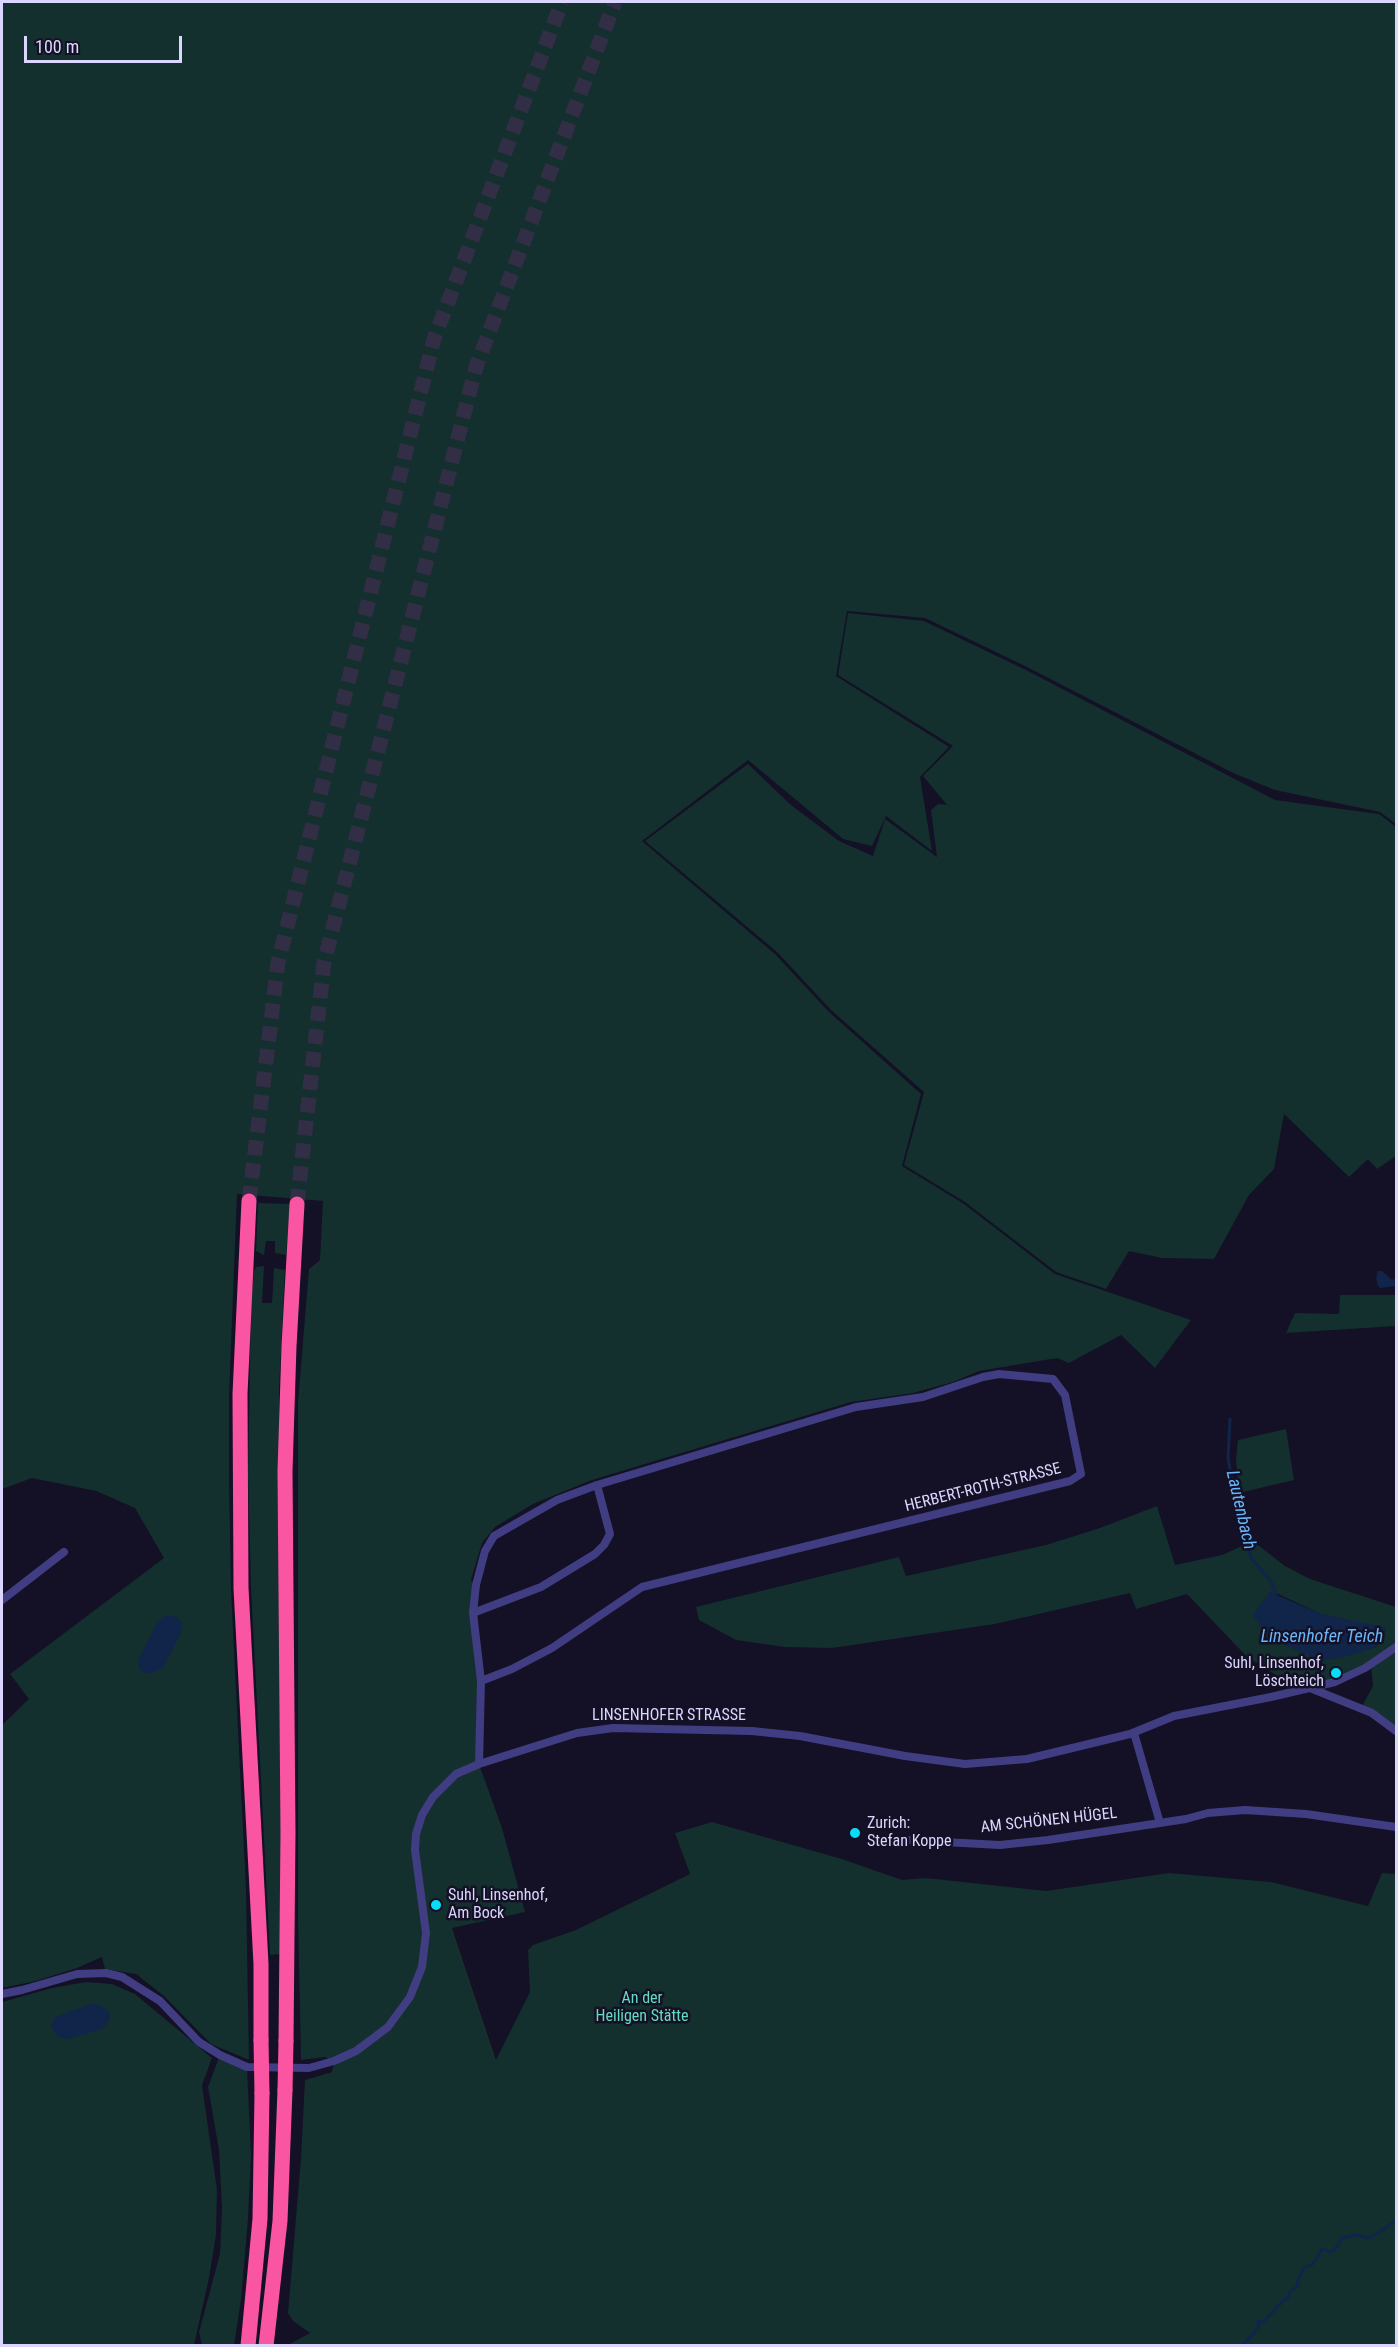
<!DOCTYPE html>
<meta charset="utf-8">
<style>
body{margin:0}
#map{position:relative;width:1398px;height:2347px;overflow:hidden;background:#141025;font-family:"Roboto Condensed",sans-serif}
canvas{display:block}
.frame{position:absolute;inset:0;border:3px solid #dbd6fd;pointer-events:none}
.scale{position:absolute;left:24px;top:36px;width:158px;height:27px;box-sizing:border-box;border:3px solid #dbd6fd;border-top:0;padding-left:8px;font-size:18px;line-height:21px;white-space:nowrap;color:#dbd6fd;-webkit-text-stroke:4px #141025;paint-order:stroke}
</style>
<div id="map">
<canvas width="1398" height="2347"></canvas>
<div class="frame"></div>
<div class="scale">100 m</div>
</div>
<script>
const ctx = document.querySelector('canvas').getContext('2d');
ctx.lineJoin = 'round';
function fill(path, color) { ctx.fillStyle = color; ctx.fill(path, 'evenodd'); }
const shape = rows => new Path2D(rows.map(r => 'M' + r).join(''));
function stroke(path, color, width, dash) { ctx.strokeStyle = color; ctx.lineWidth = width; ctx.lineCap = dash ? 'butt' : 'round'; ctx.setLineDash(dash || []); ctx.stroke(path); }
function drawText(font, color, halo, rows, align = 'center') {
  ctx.font = font + ' "Roboto Condensed",sans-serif'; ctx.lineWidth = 5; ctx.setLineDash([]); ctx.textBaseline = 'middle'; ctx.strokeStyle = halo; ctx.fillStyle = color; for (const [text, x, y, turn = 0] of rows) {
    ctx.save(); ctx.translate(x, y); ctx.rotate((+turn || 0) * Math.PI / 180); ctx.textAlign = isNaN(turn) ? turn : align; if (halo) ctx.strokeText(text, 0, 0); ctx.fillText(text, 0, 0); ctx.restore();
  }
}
const green = shape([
 [2,2,1396,2,1396,824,1380,812,1275,790,1233,773,1029,668,925,618,847,611,836,676,949,747,920,777,932,851,886,816,872,846,843,839,748,760,642,841,775,954,829,1012,921,1094,902,1166,964,1204,1055,1274,1191,1320,1155,1368,1121,1335,1069,1363,1057,1358,979,1371,953,1382,913,1393,851,1402,592,1480,533,1504,495,1527,482,1543,471,1580,476,1585,481,1681,479,1764,502,1828,525,1912,452,1928,496,2060,530,1992,528,1950,533,1945,576,1930,690,1874,675,1833,712,1822,842,1859,902,1880,926,1878,1046,1891,1169,1873,1271,1882,1368,1906,1382,1873,1396,1874,1396,2345,288,2345,310,2333,293,2321,288,2313,301,2158,305,2080,332,2072,334,2062,325,2057,301,2060,298,1916,298,1402,309,1269,320,1260,323,1201,237,1194,229,1396,229,1477,231,1590,246,1888,249,2060,211,2044,164,1996,136,1974,105,1969,102,1957,77,1968,36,1981,2,1988,2,1725,29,1699,10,1674,164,1558,135,1508,96,1491,32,1478,2,1489],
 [848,613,924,621,1028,671,1275,800,1379,814,1396,827,1396,1156,1377,1169,1368,1159,1349,1177,1284,1114,1274,1169,1249,1195,1214,1259,1162,1258,1129,1251,1106,1289,1056,1272,965,1202,904,1165,924,1092,831,1010,777,952,645,841,748,764,791,805,839,841,873,856,885,819,937,857,931,810,938,804,947,805,923,776,953,746,838,675],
 [258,1203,290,1204,286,1255,275,1253,275,1241,266,1241,264,1255,256,1251],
 [264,1266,262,1303,272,1303,274,1268,285,1270,279,1390,279,1592,282,1835,280,1954,270,1955,251,1587,248,1474,251,1304,254,1271,256,1267],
 [1340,1295,1396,1295,1396,1326,1286,1333,1295,1313,1339,1314],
 [1286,1429,1294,1480,1239,1493,1236,1461,1238,1440],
 [1157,1506,1175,1565,1222,1555,1253,1541,1285,1566,1310,1579,1396,1607,1396,1735,1360,1710,1373,1686,1371,1665,1300,1690,1247,1657,1187,1594,1136,1609,1130,1593,995,1624,832,1648,785,1647,736,1640,699,1620,696,1607,899,1557,906,1576,1046,1545,1100,1528],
 [1276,1593,1321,1614,1386,1629,1376,1647,1320,1661],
 [86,1982,112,1984,135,1994,212,2058,202,2085,217,2190,216,2235,209,2278,194,2345,2,2346,2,2002,52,1988],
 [220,2055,247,2067,251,2155,248,2219,241,2300,234,2345,202,2345,199,2332,220,2254,222,2208,219,2150,208,2087]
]);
const water = shape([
 [1378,1271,1382,1271,1391,1279,1396,1280,1396,1286,1380,1288,1378,1286,1376,1278],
 [1270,1592,1321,1614,1386,1628,1376,1647,1345,1657,1320,1661,1268,1637,1253,1615],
 [170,1615,178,1618,182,1624,181,1632,164,1667,150,1674,141,1671,139,1668,138,1660,157,1623,163,1617],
 [94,2003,108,2010,110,2017,107,2024,102,2029,67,2039,60,2038,55,2033,51,2025,55,2017]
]);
const stream = shape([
 [1230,1419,1228,1458,1242,1532,1251,1558,1270,1580,1276,1593],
 [1242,2346,1259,2327,1257,2322,1264,2321,1284,2300,1289,2298,1289,2293,1298,2285,1298,2279,1304,2268,1313,2264,1322,2249,1331,2252,1337,2247,1342,2238,1355,2235,1370,2238,1396,2221]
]);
const motorwayTunnel = shape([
 [249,1201,278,963,434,339,562,2],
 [297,1204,324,963,476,367,615,2]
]);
const minor = shape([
 [2,1600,64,1552],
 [473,1613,541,1587,595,1554,604,1545,610,1534,597,1485],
 [1310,1688,1372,1713,1396,1731],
 [1134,1733,1160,1823],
 [479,1764,481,1681,473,1613,476,1585,485,1551,494,1536,557,1500,597,1485,856,1407,923,1397,983,1377,999,1374,1053,1379,1065,1395,1081,1474,1070,1481,642,1587,552,1648,512,1669,481,1681],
 [906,1840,1000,1845,1048,1840,1186,1819,1208,1813,1245,1810,1306,1814,1396,1827],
 [2,1994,22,1990,77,1974,106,1973,122,1977,160,2001,199,2042,220,2055,247,2067,309,2068,334,2061,356,2051,388,2027,410,1997,422,1967,426,1933,415,1850,416,1834,422,1815,433,1797,456,1774,479,1764,577,1733,613,1728,752,1731,800,1736,905,1756,965,1764,1027,1759,1130,1734,1174,1716,1271,1697,1335,1682,1365,1668,1396,1647]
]);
const motorway = shape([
 [249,1201,240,1394,241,1588,261,1964,261,2040],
 [286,2041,288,1833,285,1471,289,1346,297,1204],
 [248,2346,260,2219,262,2093],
 [266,2346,280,2221,285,2090]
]);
const motorwayBridge = shape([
 [261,2040,262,2093],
 [285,2090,286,2041]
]);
const markers = [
 [1336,1673,6,"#09dcf6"],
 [855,1833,6,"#09dcf6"],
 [436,1905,6,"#09dcf6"]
];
const streetNames = [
 ["HERBERT-ROTH-STRASSE",983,1488,-14],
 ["LINSENHOFER STRASSE",669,1716],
 ["AM SCHÖNEN HÜGEL",1049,1821,-6]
];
const poiNames = [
 ["Suhl, Linsenhof,",1324,1664,"right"],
 ["Löschteich",1324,1682,"right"],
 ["Zurich:",867,1824],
 ["Stefan Koppe",867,1842],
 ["Suhl, Linsenhof,",448,1896],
 ["Am Bock",448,1914]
];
const parkNames = [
 ["An der",642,1999],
 ["Heiligen Stätte",642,2017]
];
const waterNames = [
 ["Lautenbach",1240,1510,77],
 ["Linsenhofer Teich",1322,1637]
];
fill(green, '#132f2e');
fill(water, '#102549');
stroke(stream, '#102549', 3);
stroke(motorwayTunnel, '#322e45', 15, [15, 8]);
stroke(minor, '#403d83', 8);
stroke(motorway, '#f955a2', 15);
stroke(motorwayBridge, '#f955a2', 15);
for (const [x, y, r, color] of markers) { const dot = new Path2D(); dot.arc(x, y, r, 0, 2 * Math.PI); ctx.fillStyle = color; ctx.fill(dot); stroke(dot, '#141025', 2); }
drawText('16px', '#dbd6fd', '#141025', streetNames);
drawText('16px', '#dbd6fd', '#141025', poiNames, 'left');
drawText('16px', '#64dcbf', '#141025', parkNames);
drawText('italic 18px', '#68b5f9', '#141025', waterNames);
</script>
